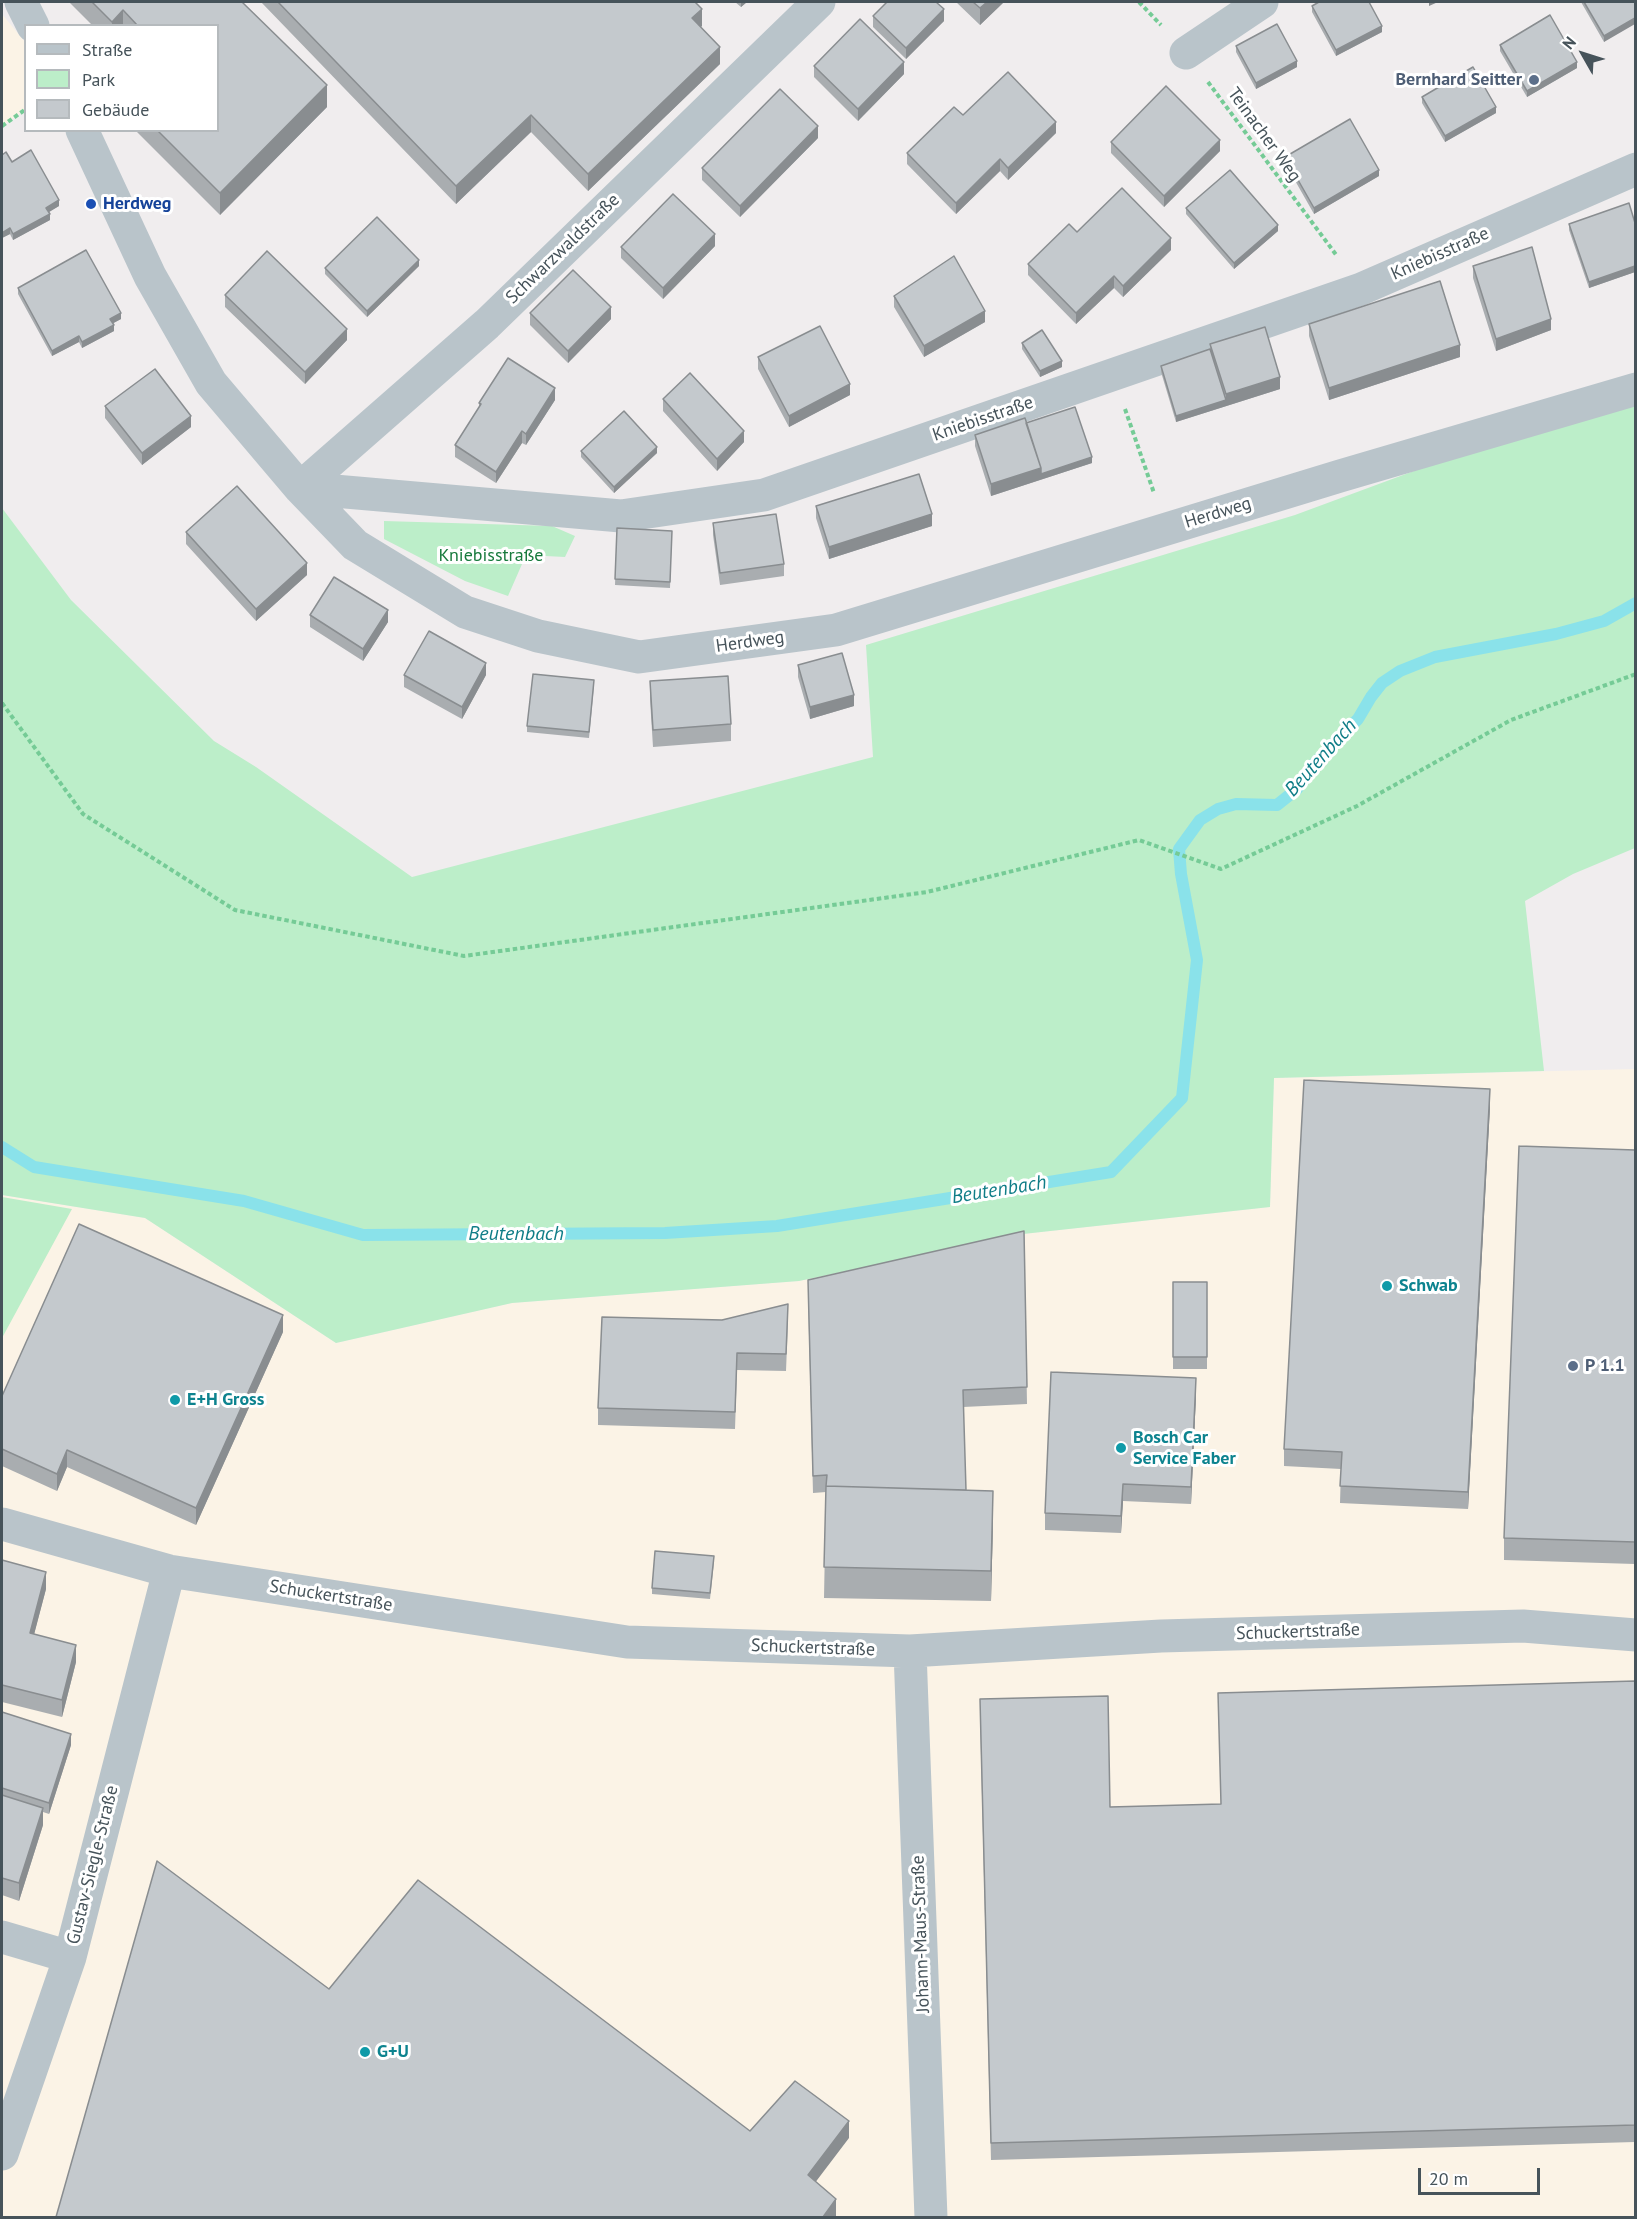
<!DOCTYPE html>
<meta charset="utf-8">
<style>
body{margin:0}
#map{position:relative;width:1637px;height:2219px;overflow:hidden;background:#f0edee;font-family:"PT Sans",sans-serif}
canvas{display:block}
.frame{position:absolute;inset:0;border:3px solid #46535a;pointer-events:none}
.legend{position:absolute;left:24px;top:24px;width:195px;height:108px;box-sizing:border-box;background:#fff;border:2px solid #b5babd;margin:0;padding:8px 10px;list-style:none;font-size:18px;color:#46535a}
.legend li{display:flex;align-items:center;gap:12px;height:30px}
.legend b{width:30px;border:2px solid #b5babd}
.north{position:absolute;left:1553px;top:24px;width:60px;height:60px;-webkit-text-stroke:4px #fff;paint-order:stroke;rotate:309deg;font-size:16px;font-weight:700;line-height:24px;text-align:center;color:#46535a}
.north::after{content:'';display:block;margin:auto;width:21px;height:27px;background:#46535a;clip-path:polygon(50% 0,100% 100%,50% 72%,0 100%)}
.scale{position:absolute;left:1418px;top:2168px;width:122px;height:27px;box-sizing:border-box;border:3px solid #46535a;border-top:0;padding-left:8px;font-size:18px;line-height:21px;white-space:nowrap;color:#46535a;-webkit-text-stroke:4px #fff;paint-order:stroke}
</style>
<div id="map">
<canvas width="1637" height="2219"></canvas>
<div class="frame"></div>
<ul class="legend">
<li><b style="height:8px;background:#b9c4ca"></b>Straße</li>
<li><b style="height:16px;background:#bceec9"></b>Park</li>
<li><b style="height:16px;background:#c4c9cd"></b>Gebäude</li>
</ul>
<div class="north">N</div>
<div class="scale">20 m</div>
</div>
<script>
const ctx = document.querySelector('canvas').getContext('2d');
ctx.lineJoin = 'round';
function fill(path, color) { ctx.fillStyle = color; ctx.fill(path, 'evenodd'); }
const shape = rows => new Path2D(rows.map(r => 'M' + r).join(''));
function stroke(path, color, width, dash) { ctx.strokeStyle = color; ctx.lineWidth = width; ctx.lineCap = dash ? 'butt' : 'round'; ctx.setLineDash(dash || []); ctx.stroke(path); }
function drawText(font, color, halo, rows, align = 'center') {
  ctx.font = font + ' "PT Sans",sans-serif'; ctx.lineWidth = 6; ctx.setLineDash([]); ctx.textBaseline = 'middle'; ctx.strokeStyle = halo; ctx.fillStyle = color; for (const [text, x, y, turn = 0] of rows) {
    ctx.save(); ctx.translate(x, y); ctx.rotate((+turn || 0) * Math.PI / 180); ctx.textAlign = isNaN(turn) ? turn : align; if (halo) ctx.strokeText(text, 0, 0); ctx.fillText(text, 0, 0); ctx.restore();
  }
}
const commercial = shape([
 [2,14,25,42,26,109,2,126],
 [1635,1069,1635,2217,2,2217,2,1195,145,1218,336,1343,512,1303,799,1281,1023,1234,1270,1207,1274,1078]
]);
const green = shape([
 [1635,405,1635,848,1573,874,1525,901,1544,1071,1274,1078,1270,1207,1023,1234,799,1281,512,1303,336,1343,145,1218,2,1195,2,508,71,600,214,741,256,767,412,877,873,757,866,645,1295,515,1422,468],
 [384,521,552,526,575,536,565,557,526,555,508,596,465,581,384,539],
 [2,1197,72,1209,2,1338]
]);
const stream = shape([
 [2,1147,34,1167,244,1201,363,1235,665,1233,777,1226,1111,1172,1182,1098,1197,960,1181,874,1179,849,1200,820,1218,809,1236,804,1277,805,1297,789,1312,766,1358,719,1371,697,1382,683,1400,671,1435,657,1556,634,1604,621,1636,603]
]);
const path = shape([
 [1139,2,1161,25],
 [1208,82,1337,256],
 [2,126,26,109],
 [1125,409,1154,493],
 [2,703,83,814,235,910,464,956,927,892,1139,840,1221,869,1357,806,1511,720,1636,674]
]);
const street = shape([
 [21,2,33,26],
 [1186,53,1262,2],
 [82,130,150,276,211,383,300,488,355,545,465,612,538,636,639,657,836,630,1340,476,1636,389],
 [300,488,621,516,764,495,1361,289,1636,169],
 [300,488,487,324,819,2],
 [2,1524,169,1571,627,1642,910,1651,1161,1636,1523,1626,1636,1635],
 [910,1651,931,2218],
 [2,1937,70,1957],
 [2,2154,70,1957,169,1571]
]);
const wall = shape([
 [69,2,242,2,327,107,220,215,135,130,218,130,218,26,93,26],
 [261,2,695,2,702,26,700,27,720,64,588,191,531,132,456,204],
 [735,2,747,2,741,7],
 [956,2,1004,2,980,25],
 [1581,2,1635,2,1604,42],
 [1312,6,1382,32,1336,56,1312,12],
 [873,16,944,21,906,59,873,27],
 [1500,45,1577,68,1527,97,1500,51],
 [1236,46,1297,67,1256,89,1236,52],
 [814,66,904,74,858,121,814,77],
 [1422,97,1496,113,1445,142,1422,103],
 [963,115,1056,133,1008,180,1000,171,956,214,907,164,907,153],
 [818,138,740,217,702,180,702,168],
 [1111,142,1220,151,1164,207,1111,153],
 [1285,157,1379,176,1314,214,1285,163],
 [12,162,59,206,48,212,50,220,13,240,10,234,2,238],
 [1186,208,1278,231,1234,269,1186,214],
 [1635,223,1635,272,1589,288,1569,230,1569,224],
 [1077,232,1171,250,1123,297,1114,288,1076,324,1028,275,1028,264],
 [715,246,663,299,621,258,621,247],
 [419,266,367,317,325,274,325,268],
 [1473,266,1551,330,1496,351,1473,278],
 [18,288,121,319,113,323,114,331,82,348,79,342,52,356,18,294],
 [225,295,347,340,305,384,225,307],
 [894,296,985,322,924,357,894,307],
 [530,313,611,319,568,363,530,325],
 [1309,324,1460,357,1329,400,1309,336],
 [1022,343,1062,367,1040,377,1022,349],
 [1210,344,1280,389,1176,422,1161,372,1161,366,1210,349],
 [758,357,850,395,789,427,758,369],
 [663,399,744,442,717,471,663,411],
 [555,400,526,445,522,443,496,483,455,457,455,445,479,408,479,403],
 [105,406,191,427,142,465,105,418],
 [1026,423,1092,463,991,496,975,446,975,435],
 [581,451,657,453,614,493,581,457],
 [816,506,932,526,829,559,816,518],
 [713,523,784,564,784,576,720,585,713,535],
 [617,528,672,531,670,588,615,585],
 [186,532,307,575,256,621,186,544],
 [310,615,388,622,363,661,310,627],
 [798,665,854,706,810,719,798,677],
 [404,675,486,675,462,719,404,687],
 [650,681,731,724,731,741,653,747,650,699],
 [594,686,589,738,527,732,527,726],
 [1490,1107,1468,1509,1340,1503,1341,1469,1284,1466,1284,1449],
 [1635,1150,1635,1564,1504,1560,1504,1538],
 [1024,1231,1027,1404,963,1407,966,1490,993,1521,991,1601,824,1598,826,1492,813,1493,808,1297],
 [1173,1282,1207,1282,1207,1369,1173,1369],
 [722,1320,788,1321,786,1371,737,1370,735,1429,598,1425,598,1408],
 [283,1332,196,1525,67,1467,57,1491,2,1466,2,1396],
 [1196,1395,1191,1504,1123,1501,1121,1533,1045,1530,1045,1513],
 [2,1560,46,1589,34,1634,76,1662,62,1717,2,1702],
 [714,1562,710,1599,652,1594,652,1588],
 [1635,1681,1635,2142,991,2160,980,1716,1110,1807,1221,1804,1218,1693],
 [2,1712,71,1745,49,1814,43,1812,43,1825,19,1901,2,1895]
]);
const shadedWall = shape([
 [741,2,747,2,741,7],
 [987,2,1004,2,980,25,980,8],
 [1429,2,1438,2,1429,6],
 [702,9,702,26,692,35,692,18],
 [944,9,944,21,906,59,906,48],
 [123,10,123,26,112,26,112,22],
 [1635,18,1635,24,1604,42,1604,36],
 [1382,26,1382,32,1336,56,1336,50],
 [720,47,720,64,588,191,588,174],
 [1297,61,1297,67,1256,89,1256,83],
 [904,62,904,74,858,121,858,109],
 [1577,62,1577,68,1527,97,1527,91],
 [327,85,327,107,220,215,220,193],
 [1496,107,1496,113,1445,142,1445,136],
 [531,115,531,132,456,204,456,186],
 [1056,122,1056,133,1008,180,1008,168],
 [818,126,818,138,740,217,740,206],
 [1220,140,1220,151,1164,207,1164,196],
 [1000,159,1000,171,956,214,956,203],
 [1379,170,1379,176,1314,214,1314,208],
 [59,200,59,206,46,214,46,208],
 [50,214,50,220,13,240,13,234],
 [1278,225,1278,231,1234,269,1234,263],
 [10,228,10,234,2,238,2,233],
 [715,234,715,246,663,299,663,288],
 [1171,238,1171,250,1123,297,1123,286],
 [419,260,419,266,367,317,367,311],
 [1635,266,1635,272,1589,288,1589,282],
 [1114,276,1114,288,1076,324,1076,313],
 [611,307,611,319,568,363,568,351],
 [985,311,985,322,924,357,924,346],
 [121,313,121,319,110,325,110,319],
 [1551,319,1551,330,1496,351,1496,339],
 [114,325,114,331,82,348,82,342],
 [347,329,347,340,305,384,305,372],
 [79,336,79,342,52,356,52,351],
 [1460,345,1460,357,1329,400,1329,388],
 [1062,361,1062,367,1040,377,1040,371],
 [1280,377,1280,389,1176,422,1176,416,1226,400,1226,394],
 [850,384,850,395,789,427,789,416],
 [555,388,555,400,526,445,526,434],
 [191,416,191,427,142,465,142,453],
 [522,431,522,443,496,483,496,472],
 [744,431,744,442,717,471,717,459],
 [657,447,657,453,614,493,614,487],
 [1092,457,1092,463,991,496,991,484,1041,468],
 [932,514,932,526,829,559,829,547],
 [307,563,307,575,256,621,256,609],
 [388,610,388,622,363,661,363,649],
 [486,663,486,675,462,719,462,707],
 [854,695,854,706,810,719,810,707],
 [1490,1089,1490,1107,1468,1509,1468,1492],
 [283,1315,283,1332,196,1525,196,1508],
 [1196,1378,1196,1395,1191,1504,1191,1487],
 [67,1450,67,1467,57,1491,57,1474],
 [1123,1484,1123,1501,1121,1533,1121,1516],
 [993,1491,993,1521,991,1601,991,1571],
 [46,1572,46,1589,30,1650,30,1633],
 [76,1645,76,1662,62,1717,62,1700],
 [71,1734,71,1745,49,1814,49,1803],
 [43,1808,43,1825,19,1901,19,1883],
 [849,2121,849,2138,808,2192,808,2175],
 [836,2199,836,2216,835,2217,823,2217]
]);
const building = shape([
 [92,2,242,2,327,85,220,193,157,130,218,130,218,26,138,26,123,10,112,22,92,2],
 [278,2,695,2,702,9,692,18,720,47,588,174,531,115,456,186,278,2],
 [887,2,936,2,944,9,906,48,873,16,887,2],
 [973,2,987,2,980,8,973,2],
 [1319,2,1369,2,1382,26,1336,50,1312,6,1319,2],
 [1584,2,1635,2,1635,18,1604,36,1584,2],
 [1550,15,1577,62,1527,91,1500,45,1550,15],
 [860,19,904,62,858,109,814,66,860,19],
 [1277,24,1297,61,1256,83,1236,46,1277,24],
 [1473,67,1496,107,1445,136,1422,97,1473,67],
 [1008,72,1056,122,1008,168,1000,159,956,203,907,153,954,107,963,115,1008,72],
 [1166,86,1220,140,1164,196,1111,142,1166,86],
 [780,89,818,126,740,206,702,168,780,89],
 [1350,119,1379,170,1314,208,1285,157,1350,119],
 [31,150,59,200,46,208,50,214,13,234,10,228,2,233,2,155,6,152,12,162,31,150],
 [1230,170,1278,225,1234,263,1186,208,1230,170],
 [1122,188,1171,238,1123,286,1114,276,1076,313,1028,264,1069,224,1077,232,1122,188],
 [673,194,715,234,663,288,621,247,673,194],
 [1629,203,1635,223,1635,266,1589,282,1569,224,1629,203],
 [377,217,419,260,367,311,325,268,377,217],
 [1532,247,1551,319,1496,339,1473,266,1532,247],
 [86,250,121,313,110,319,114,325,82,342,79,336,52,351,18,288,86,250],
 [267,251,347,329,305,372,225,295,267,251],
 [954,256,985,311,924,346,894,296,954,256],
 [573,270,611,307,568,351,530,313,573,270],
 [1440,281,1460,345,1329,388,1309,324,1440,281],
 [820,326,850,384,789,416,758,357,820,326],
 [1265,327,1280,377,1226,394,1210,344,1265,327],
 [1042,330,1062,361,1040,371,1022,343,1042,330],
 [1210,349,1226,400,1176,416,1161,366,1210,349],
 [508,358,555,388,526,434,522,431,496,472,455,445,481,404,479,403,508,358],
 [155,369,191,416,142,453,105,406,155,369],
 [690,373,744,431,717,459,663,399,690,373],
 [1075,407,1092,457,1041,474,1041,468,1026,423,1075,407],
 [624,411,657,447,614,487,581,451,624,411],
 [1025,418,1041,468,991,484,975,435,1025,418],
 [919,474,932,514,829,547,816,506,919,474],
 [237,486,307,563,256,609,186,532,237,486],
 [776,514,784,564,720,573,713,523,776,514],
 [617,528,672,531,670,582,615,579,617,528],
 [334,577,388,610,363,649,310,615,334,577],
 [429,631,486,663,462,707,404,675,429,631],
 [842,653,854,695,810,707,798,665,842,653],
 [533,674,594,680,589,732,527,726,533,674],
 [728,676,731,724,653,730,650,681,728,676],
 [1304,1080,1490,1089,1468,1492,1340,1486,1342,1452,1284,1449,1304,1080],
 [1519,1146,1635,1150,1635,1542,1504,1538,1519,1146],
 [79,1224,283,1315,196,1508,67,1450,57,1474,2,1449,2,1396,79,1224],
 [1024,1231,1027,1387,963,1390,966,1490,826,1486,827,1475,813,1476,808,1280,1024,1231],
 [1173,1282,1207,1282,1207,1357,1173,1357,1173,1282],
 [788,1304,786,1354,737,1353,735,1412,598,1408,602,1317,722,1320,788,1304],
 [1051,1372,1196,1378,1191,1487,1123,1484,1121,1516,1045,1513,1051,1372],
 [826,1486,993,1491,991,1571,824,1567,826,1486],
 [655,1551,714,1556,710,1593,652,1588,655,1551],
 [2,1560,46,1572,30,1633,76,1645,62,1700,2,1685,2,1560],
 [1635,1681,1635,2125,991,2143,980,1699,1108,1696,1110,1807,1221,1804,1218,1693,1635,1681],
 [2,1712,71,1734,49,1803,2,1788,2,1712],
 [2,1795,43,1808,19,1883,2,1878,2,1795],
 [157,1861,329,1989,418,1880,750,2131,795,2081,849,2121,808,2175,836,2199,823,2217,56,2217,157,1861]
]);
const markers = [
 [1534,80,6,"#5c6f8a"],
 [91,204,6,"#1a4fb4"],
 [1387,1286,6,"#0f9aa8"],
 [1573,1366,6,"#5c6f8a"],
 [175,1400,6,"#0f9aa8"],
 [1121,1448,6,"#0f9aa8"],
 [365,2052,6,"#0f9aa8"]
];
const serviceNames = [
 ["Bernhard Seitter",1522,80],
 ["P 1.1",1585,1366,"left"]
];
const streetNames = [
 ["Teinacher Weg",1264,135,54],
 ["Schwarzwaldstraße",563,249,-44],
 ["Kniebisstraße",1440,254,-24],
 ["Kniebisstraße",983,419,-19],
 ["Herdweg",1218,513,-17],
 ["Herdweg",750,642,-8],
 ["Schuckertstraße",331,1596,9],
 ["Schuckertstraße",1298,1632,-2],
 ["Schuckertstraße",813,1648,2],
 ["Gustav-Siegle-Straße",93,1865,-76],
 ["Johann-Maus-Straße",921,1934,-92]
];
const transitNames = [
 ["Herdweg",103,204]
];
const parkNames = [
 ["Kniebisstraße",491,556]
];
const cultureNames = [
 ["Schwab",1399,1286],
 ["E+H Gross",187,1400],
 ["Bosch Car",1133,1438],
 ["Service Faber",1133,1459],
 ["G+U",377,2052]
];
const waterNames = [
 ["Beutenbach",1321,758,-48],
 ["Beutenbach",999,1190,-9],
 ["Beutenbach",516,1234]
];
fill(commercial, '#fbf3e6');
fill(green, '#bceec9');
stroke(stream, '#8ae2ea', 12);
stroke(path, '#75cb96', 4, [4.5, 3]);
stroke(street, '#b9c4ca', 33);
fill(wall, '#a9adb0');
fill(shadedWall, '#898d90');
fill(building, '#c4c9cd');
stroke(building, '#898d90', 1.5);
for (const [x, y, r, color] of markers) { const dot = new Path2D(); dot.arc(x, y, r, 0, 2 * Math.PI); ctx.fillStyle = color; ctx.fill(dot); stroke(dot, '#fff', 2); }
drawText('bold 18px', '#4e5e75', '#fff', serviceNames, 'right');
drawText('18px', '#46535a', '#fff', streetNames);
drawText('bold 18px', '#164399', '#fff', transitNames, 'left');
drawText('18px', '#187a3d', '#fff', parkNames);
drawText('bold 18px', '#0d838f', '#fff', cultureNames, 'left');
drawText('italic 20px', '#0f7d87', '#fff', waterNames);
</script>
